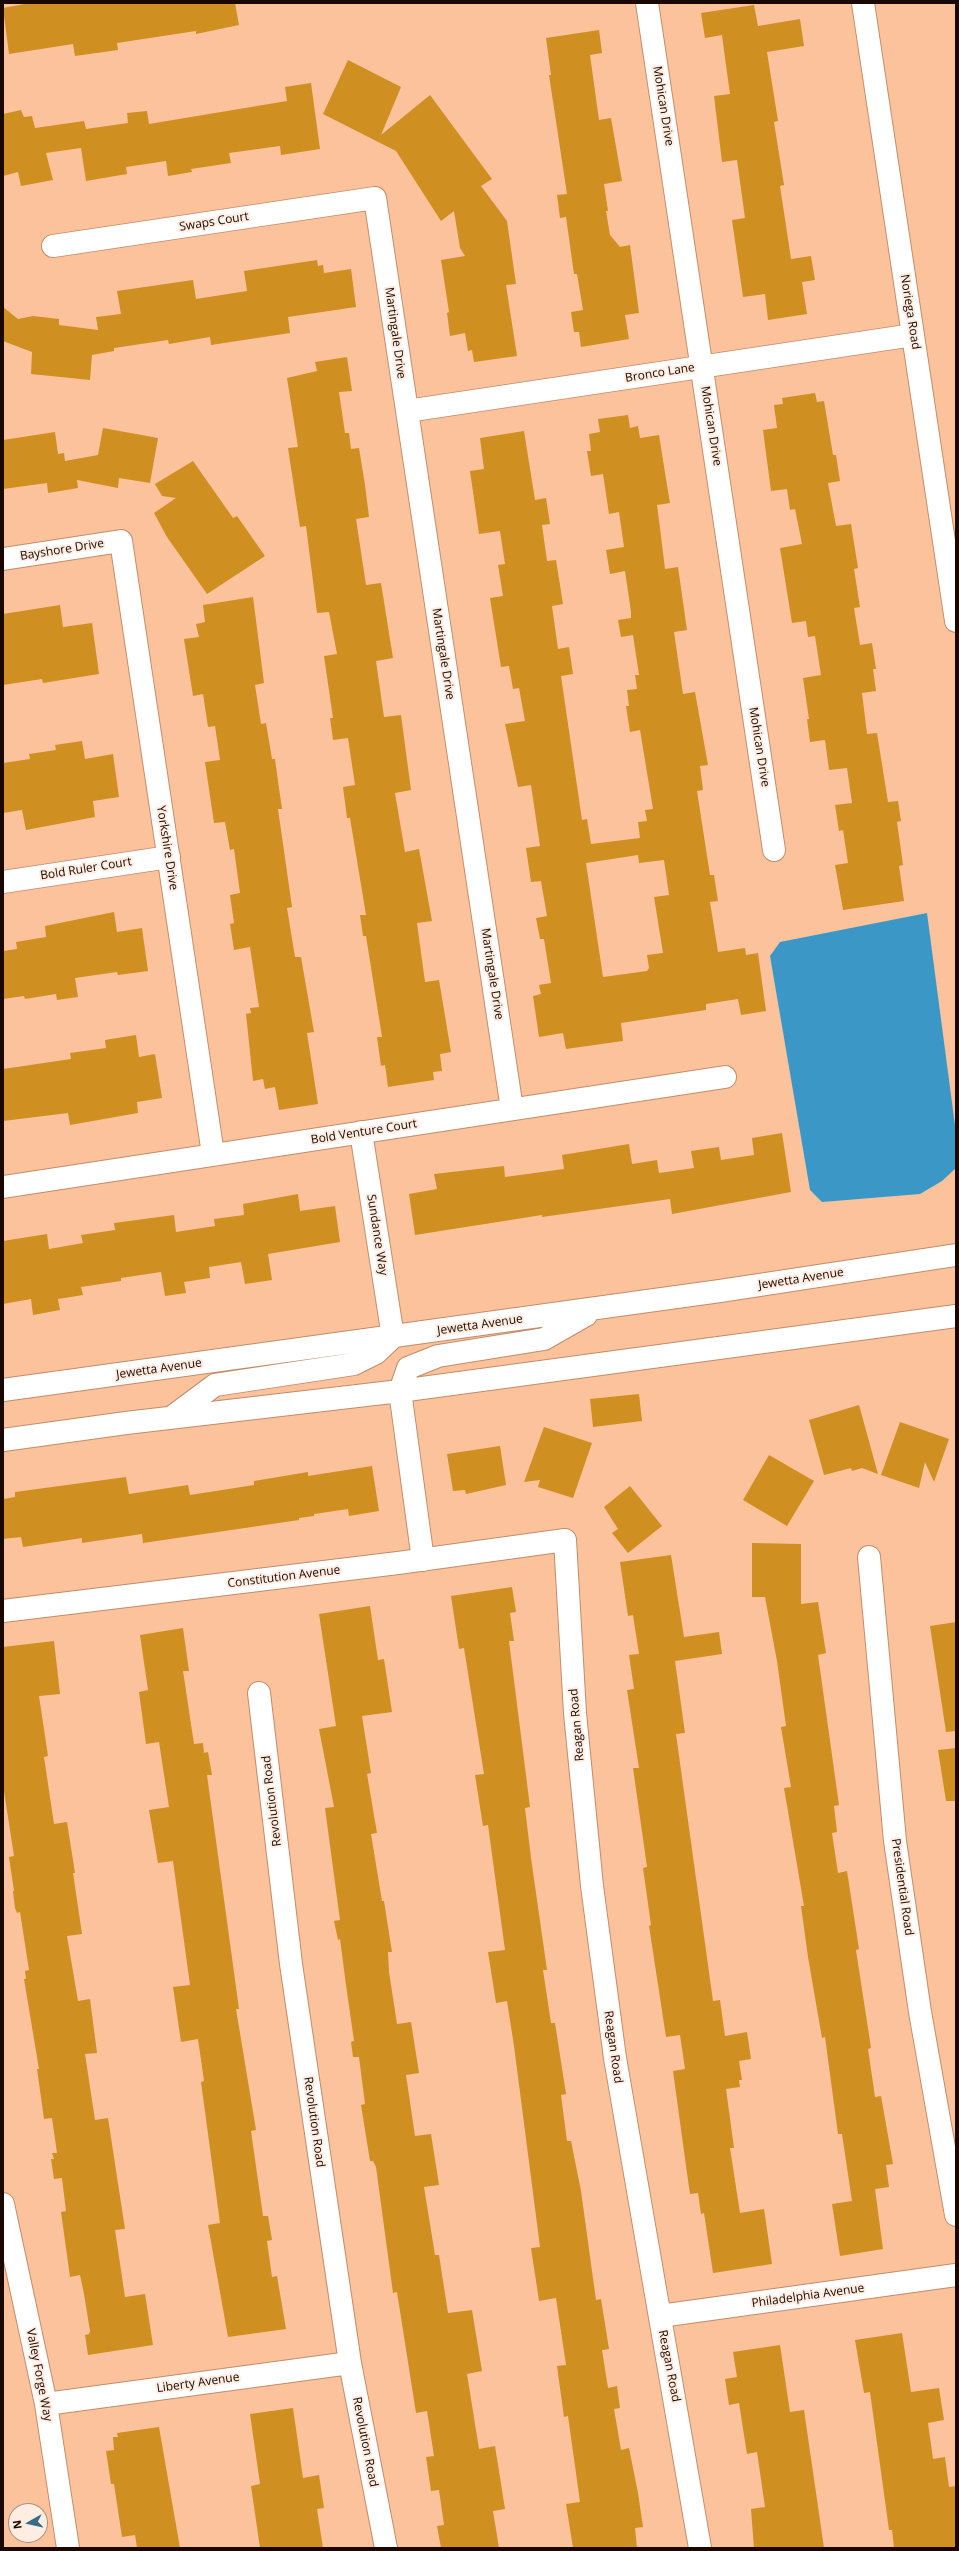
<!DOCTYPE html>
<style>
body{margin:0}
#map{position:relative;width:959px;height:2551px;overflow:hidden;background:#fcc29c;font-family:"Open Sans",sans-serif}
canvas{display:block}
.frame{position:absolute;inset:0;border:4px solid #190700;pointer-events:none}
.north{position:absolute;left:8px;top:2503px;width:40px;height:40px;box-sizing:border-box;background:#ffede1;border:1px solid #a39187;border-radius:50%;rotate:262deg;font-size:11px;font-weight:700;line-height:16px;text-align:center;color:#190700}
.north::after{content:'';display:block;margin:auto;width:14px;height:18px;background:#376b88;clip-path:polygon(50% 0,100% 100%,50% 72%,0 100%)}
</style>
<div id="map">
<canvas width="959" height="2551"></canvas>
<div class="frame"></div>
<div class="north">N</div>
</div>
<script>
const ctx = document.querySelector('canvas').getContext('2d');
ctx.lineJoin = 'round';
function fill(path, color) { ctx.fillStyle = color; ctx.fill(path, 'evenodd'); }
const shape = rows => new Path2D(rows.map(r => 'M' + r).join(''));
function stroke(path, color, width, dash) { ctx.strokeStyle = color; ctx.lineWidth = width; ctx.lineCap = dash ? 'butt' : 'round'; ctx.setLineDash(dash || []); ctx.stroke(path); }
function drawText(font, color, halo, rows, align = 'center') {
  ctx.font = font + ' "Open Sans",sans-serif'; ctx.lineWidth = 4; ctx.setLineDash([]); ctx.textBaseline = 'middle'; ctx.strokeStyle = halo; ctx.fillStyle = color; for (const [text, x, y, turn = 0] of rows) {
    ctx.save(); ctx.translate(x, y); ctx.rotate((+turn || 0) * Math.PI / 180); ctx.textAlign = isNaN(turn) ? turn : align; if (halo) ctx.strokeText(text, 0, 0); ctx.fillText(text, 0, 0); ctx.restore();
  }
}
const water = shape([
 [927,913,956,1133,956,1168,942,1181,920,1194,822,1202,810,1190,770,956,780,942]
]);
const building = shape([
 [30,3,235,3,239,25,196,34,196,31,117,43,118,50,75,56,73,44,9,54,3,8],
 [754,5,758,26,800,19,804,46,767,52,778,121,774,122,784,185,780,186,791,259,811,256,815,280,802,282,807,314,768,320,765,294,743,297,732,220,745,218,737,160,722,162,714,96,730,94,725,58,722,35,705,38,701,13],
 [599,30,602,53,590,55,599,120,611,118,622,181,604,184,608,211,606,211,610,235,620,247,630,245,639,313,625,315,629,339,581,347,579,332,574,332,571,312,583,310,577,274,574,274,566,217,560,218,557,195,567,194,549,75,551,75,546,38],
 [348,60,401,87,381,135,430,95,492,179,481,186,507,221,516,284,506,285,517,356,474,362,472,350,468,351,465,333,450,336,447,313,449,312,441,260,465,256,460,248,454,211,441,221,396,151,323,114],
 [311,83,320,149,281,155,280,146,229,153,231,163,191,169,192,172,168,176,166,161,126,167,127,174,86,181,81,148,46,153,53,180,21,186,18,172,3,176,3,114,21,110,24,117,32,116,35,128,84,121,86,129,128,123,127,113,147,111,149,124,287,101,285,87],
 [317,260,318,266,323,265,324,273,351,269,356,307,288,317,290,333,211,345,210,337,169,344,168,340,114,348,114,351,92,355,90,380,31,374,32,352,3,341,3,307,18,319,33,316,59,319,59,325,98,330,96,317,121,314,117,291,193,280,196,299,247,291,244,271],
 [347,357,352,391,339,392,345,433,349,433,351,449,359,448,365,485,369,517,356,519,366,585,381,583,393,658,376,661,384,717,401,715,411,790,395,793,405,852,419,849,432,921,417,923,425,982,439,980,451,1052,440,1054,442,1071,433,1072,434,1080,388,1087,385,1065,381,1066,377,1037,382,1037,366,936,363,936,360,915,366,915,350,818,347,818,343,787,355,785,348,738,333,740,330,718,333,718,324,656,337,654,329,612,317,613,306,526,300,527,288,448,298,447,287,378,317,371,315,362],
 [815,393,817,402,824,401,833,455,836,455,840,481,828,483,836,526,851,524,858,568,854,569,860,607,854,608,860,645,872,643,876,669,873,669,876,691,862,693,867,734,877,733,888,802,898,801,901,821,897,822,903,865,899,866,904,901,843,910,835,865,848,863,843,830,839,831,835,805,852,803,847,768,829,770,825,740,810,742,807,719,809,719,803,678,821,675,815,636,808,637,806,621,792,623,780,548,802,544,795,509,790,510,787,489,771,491,763,430,777,428,774,405,783,404,782,398],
 [628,415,630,428,638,426,640,438,659,435,666,479,670,503,657,505,661,536,665,569,678,567,687,630,674,632,683,694,695,692,708,765,700,766,703,790,697,791,710,875,714,875,718,901,710,902,718,952,745,948,746,955,758,953,766,1011,741,1015,738,999,706,1004,706,1010,621,1023,623,1041,566,1049,563,1033,539,1037,533,996,541,994,539,985,551,983,544,939,540,939,536,918,547,916,541,881,531,882,526,848,540,846,531,785,518,787,505,724,525,721,519,688,513,689,509,666,501,667,490,598,503,596,498,565,505,564,500,531,479,534,470,471,484,469,480,438,524,431,535,500,546,498,550,524,542,525,547,561,556,560,563,604,552,606,558,649,569,647,573,674,561,676,582,820,587,819,591,844,640,838,638,822,647,821,645,810,653,809,640,730,630,732,626,706,629,706,627,690,637,689,635,675,639,675,633,635,621,637,618,620,631,618,631,612,625,571,610,574,606,550,624,547,619,512,609,514,603,474,591,476,587,451,591,451,589,434,600,432,598,419],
 [638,855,639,863,664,860,669,895,654,897,663,953,647,955,649,968,647,971,603,977,586,863],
 [103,428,158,438,150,483,119,478,118,488,77,480,78,488,48,493,47,483,3,489,3,440,55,432,58,454,64,453,65,461,98,455],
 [193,461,233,518,237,516,265,556,207,594,167,537,154,513,176,498,162,496,155,484],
 [253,597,264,683,255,685,261,724,266,723,272,759,275,759,278,781,282,809,278,809,292,907,287,908,295,957,301,957,314,1032,307,1033,318,1104,279,1110,275,1087,265,1089,263,1079,253,1081,246,1014,251,1013,250,1008,259,1007,250,947,234,950,230,924,234,923,230,895,240,893,234,849,230,850,225,822,214,823,205,762,220,760,215,726,208,727,203,694,193,696,184,639,199,637,196,624,205,622,203,605],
 [60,605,63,627,92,623,99,674,43,683,42,679,3,685,3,614],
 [82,741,85,759,113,754,119,797,93,801,95,817,26,830,22,810,3,813,3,763,30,759,29,754,56,750,55,745],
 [114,912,117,932,142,928,148,971,118,975,117,972,75,978,78,997,57,1000,56,994,25,999,24,996,3,999,3,951,17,949,16,942,46,937,45,926],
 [136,1035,139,1057,155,1054,162,1098,137,1102,138,1113,70,1125,68,1113,3,1121,3,1069,71,1059,70,1053,106,1048,105,1040],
 [782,1133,791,1192,672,1214,670,1199,542,1217,542,1215,415,1235,409,1194,437,1189,434,1174,504,1166,505,1177,564,1169,562,1155,629,1144,632,1164,657,1160,659,1173,694,1168,691,1151,719,1147,721,1160,754,1155,752,1138],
 [298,1194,300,1211,335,1206,340,1242,268,1254,272,1280,245,1284,241,1262,209,1267,210,1278,184,1282,186,1293,165,1296,161,1272,121,1278,121,1281,81,1287,83,1295,58,1299,60,1310,33,1315,31,1299,3,1304,3,1241,47,1234,49,1249,83,1243,81,1235,115,1230,114,1223,174,1215,176,1232,215,1226,214,1219,244,1215,243,1204],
 [639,1394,642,1421,593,1427,590,1399],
 [859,1405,878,1474,862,1468,852,1471,851,1468,824,1475,809,1420],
 [900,1422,949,1439,934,1482,925,1462,919,1488,881,1475],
 [544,1427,592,1443,573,1498,538,1487,540,1480,524,1482],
 [500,1446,506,1485,466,1494,465,1490,453,1491,447,1454],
 [769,1455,814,1481,787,1526,743,1500],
 [372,1466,379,1511,349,1516,348,1509,314,1514,314,1516,299,1518,299,1520,143,1543,142,1534,82,1543,82,1538,23,1547,21,1537,3,1539,3,1499,15,1497,15,1492,126,1477,129,1494,188,1485,190,1495,254,1485,254,1481,308,1472,308,1476],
 [630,1486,662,1526,628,1553,612,1533,618,1529,604,1507],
 [752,1543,801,1544,801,1604,818,1602,826,1653,818,1655,839,1805,834,1806,837,1832,832,1833,838,1873,847,1871,859,1949,856,1950,871,2048,868,2049,875,2097,881,2096,893,2164,886,2165,889,2187,875,2189,883,2249,840,2256,832,2204,852,2201,842,2134,838,2134,825,2037,822,2038,808,1957,801,1906,804,1906,784,1788,791,1787,781,1727,786,1726,777,1661,765,1597,752,1597],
 [671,1555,684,1637,719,1632,722,1654,675,1661,685,1733,676,1734,713,2001,720,2000,725,2036,747,2032,751,2059,739,2061,742,2080,739,2080,740,2087,726,2089,734,2148,730,2148,740,2213,764,2209,772,2264,713,2273,704,2213,701,2214,698,2193,690,2194,687,2173,673,2071,685,2069,680,2035,666,2037,649,1926,651,1925,643,1868,647,1867,633,1768,639,1768,627,1690,634,1689,629,1655,639,1654,633,1615,628,1616,620,1562],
 [512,1587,516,1612,510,1613,514,1641,509,1641,530,1807,525,1808,531,1858,547,1970,543,1970,551,2023,555,2023,566,2094,561,2095,567,2141,571,2141,581,2191,596,2300,601,2299,609,2349,602,2350,608,2388,617,2386,620,2408,614,2409,621,2450,629,2448,638,2493,643,2527,635,2528,637,2548,573,2548,566,2504,580,2502,568,2416,564,2417,557,2366,566,2365,556,2298,539,2301,531,2248,540,2247,514,2046,507,2001,496,2003,488,1952,505,1950,488,1825,483,1826,475,1775,484,1774,464,1648,459,1649,451,1596],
 [370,1606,378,1660,384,1659,392,1712,362,1716,371,1773,367,1774,377,1833,371,1834,382,1901,384,1901,392,1952,388,1952,389,1972,397,2024,411,2022,419,2073,406,2075,415,2136,431,2134,439,2185,424,2187,435,2255,439,2255,448,2313,472,2310,482,2371,467,2374,479,2449,495,2446,505,2509,493,2511,499,2548,441,2548,437,2526,444,2525,439,2490,431,2491,426,2457,434,2456,427,2411,416,2413,397,2292,393,2293,376,2167,373,2161,370,2161,361,2105,365,2104,359,2057,353,2057,351,2042,354,2041,346,1985,340,1939,338,1940,334,1921,340,1920,325,1808,334,1807,319,1729,336,1726,319,1614],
 [956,1622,956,1731,946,1732,930,1626],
 [183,1628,189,1671,183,1671,194,1744,203,1743,204,1753,208,1752,212,1775,207,1775,239,2009,236,2009,256,2130,251,2131,263,2216,268,2216,272,2240,267,2241,272,2277,277,2276,286,2329,228,2337,208,2225,220,2223,201,2082,204,2081,198,2039,181,2042,173,1987,190,1985,173,1861,158,1863,149,1810,169,1807,159,1742,146,1744,139,1692,148,1690,140,1635],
 [54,1641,60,1694,39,1696,48,1756,44,1757,54,1824,67,1822,75,1873,73,1873,82,1934,67,1936,78,2001,90,1999,97,2053,85,2054,95,2120,108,2118,125,2229,115,2230,125,2297,145,2294,153,2345,88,2355,85,2335,89,2334,90,2331,84,2294,80,2275,70,2277,61,2212,66,2211,62,2178,54,2179,51,2159,54,2159,52,2153,57,2153,52,2118,44,2119,37,2069,39,2069,24,1979,26,1979,25,1971,29,1970,20,1912,17,1913,15,1908,13,1891,14,1891,9,1857,14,1856,3,1785,3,1647],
 [956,1748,956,1801,946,1801,938,1750],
 [902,2333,911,2392,939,2388,944,2420,928,2423,933,2459,945,2457,949,2487,956,2486,956,2548,894,2548,892,2530,889,2530,870,2392,864,2393,855,2340],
 [780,2345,790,2412,804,2410,824,2548,754,2548,751,2509,765,2507,757,2452,747,2454,739,2403,729,2405,725,2379,737,2377,733,2352],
 [293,2408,303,2478,319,2475,324,2508,317,2509,323,2548,260,2548,251,2486,260,2484,250,2414],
 [159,2427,180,2548,137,2548,135,2535,122,2537,114,2484,111,2484,106,2451,114,2450,113,2437,118,2437,117,2433]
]);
const minor = shape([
 [647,3,774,850],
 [863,3,956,621],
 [53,246,375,198,512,1109],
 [407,411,913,335],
 [3,559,121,541,213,1154],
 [3,882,169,857],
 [3,1187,725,1077],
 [3,1390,720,1291,956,1255],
 [172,1417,215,1385,354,1364,376,1353,393,1337,361,1132],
 [3,1440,126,1423,400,1391,956,1316],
 [869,1557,895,1841,920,2012,956,2215],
 [423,1560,400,1391,408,1368,438,1356,544,1339,586,1315],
 [3,1611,398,1563,565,1540,575,1713,592,1886,615,2058,700,2548],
 [259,1693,291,1964,350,2363,386,2548],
 [3,2204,46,2404,68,2548],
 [660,2316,956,2275],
 [46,2404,350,2363]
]);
const streetNames = [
 ["Mohican Drive",663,106,81],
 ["Swaps Court",214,222,-9],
 ["Noriega Road",910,312,81],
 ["Martingale Drive",395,333,82],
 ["Bronco Lane",660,373,-9],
 ["Mohican Drive",711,426,81],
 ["Bayshore Drive",62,550,-9],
 ["Martingale Drive",443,654,81],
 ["Mohican Drive",759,747,81],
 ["Yorkshire Drive",167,848,81],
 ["Bold Ruler Court",86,869,-9],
 ["Martingale Drive",492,974,81],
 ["Bold Venture Court",364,1132,-9],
 ["Sundance Way",377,1235,81],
 ["Jewetta Avenue",801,1279,-9],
 ["Jewetta Avenue",480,1325,-8],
 ["Jewetta Avenue",159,1369,-8],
 ["Constitution Avenue",284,1577,-7],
 ["Reagan Road",577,1725,-95],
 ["Revolution Road",272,1801,-97],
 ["Presidential Road",902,1887,82],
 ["Reagan Road",613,2047,82],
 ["Revolution Road",314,2122,82],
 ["Philadelphia Avenue",808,2296,-8],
 ["Reagan Road",669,2366,79],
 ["Valley Forge Way",39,2375,79],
 ["Liberty Avenue",198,2383,-8],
 ["Revolution Road",365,2442,79]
];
fill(water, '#3b98c6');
fill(building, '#d08f21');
stroke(minor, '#c38c68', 24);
stroke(minor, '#fff', 22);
drawText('12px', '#190700', '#ffede1', streetNames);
</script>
